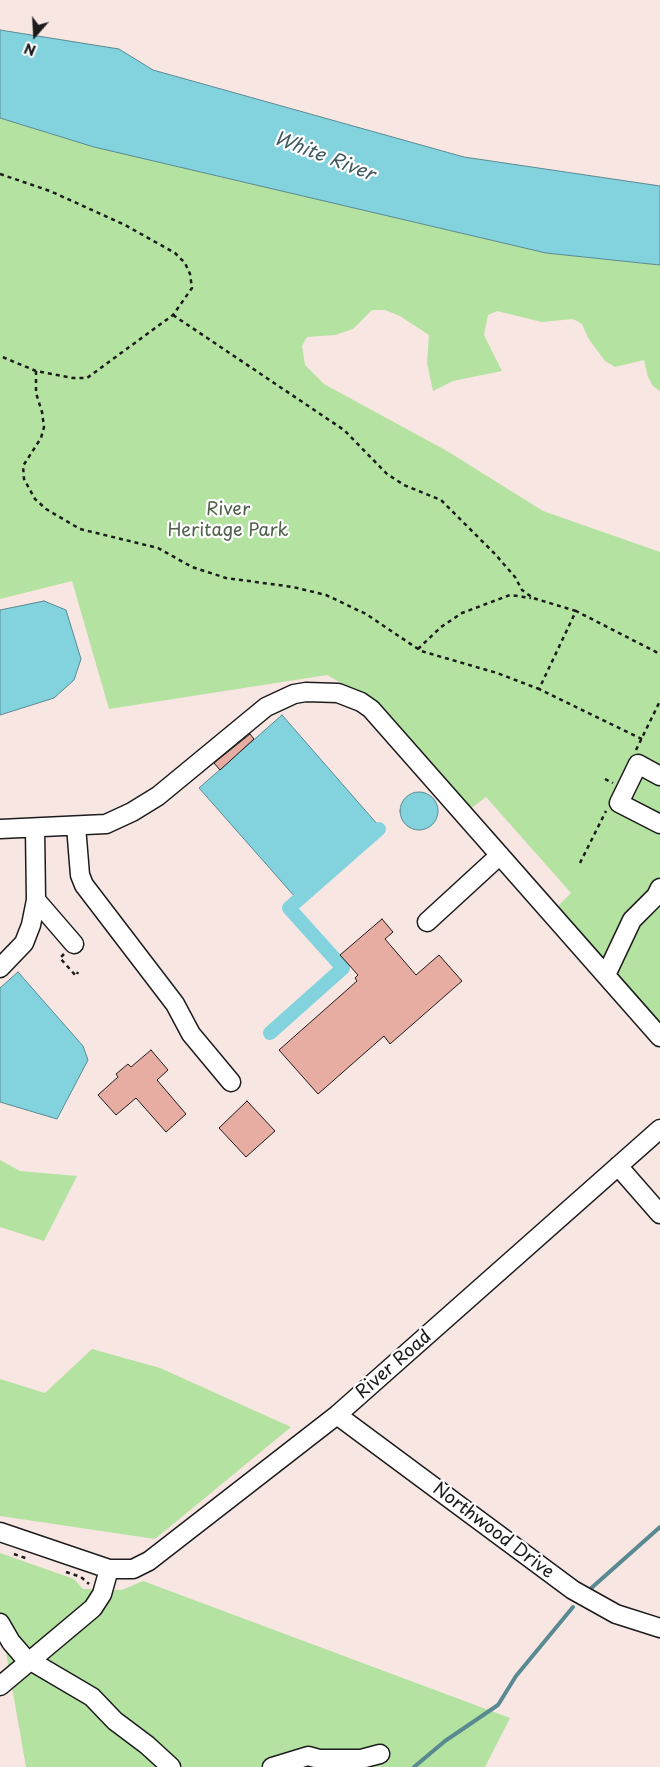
<!DOCTYPE html>
<style>
body{margin:0}
#map{position:relative;width:660px;height:1767px;overflow:hidden;background:#f8e6e3;font-family:"Playpen Sans",sans-serif}
canvas{display:block}
.north{position:absolute;left:10px;top:10px;width:50px;height:50px;-webkit-text-stroke:4px #fff;paint-order:stroke;rotate:199deg;font-size:14px;font-weight:700;line-height:20px;text-align:center;color:#1c1c1c}
.north::after{content:'';display:block;margin:auto;width:18px;height:22px;background:#1c1c1c;clip-path:polygon(50% 0,100% 100%,50% 72%,0 100%)}
</style>
<div id="map">
<canvas width="660" height="1767"></canvas>
<div class="north">N</div>
</div>
<script>
const ctx = document.querySelector('canvas').getContext('2d');
ctx.lineJoin = 'round';
function fill(path, color) { ctx.fillStyle = color; ctx.fill(path, 'evenodd'); }
const shape = rows => new Path2D(rows.map(r => 'M' + r).join(''));
function stroke(path, color, width, dash) { ctx.strokeStyle = color; ctx.lineWidth = width; ctx.lineCap = dash ? 'butt' : 'round'; ctx.setLineDash(dash || []); ctx.stroke(path); }
function drawText(font, color, halo, rows, align = 'center') {
  ctx.font = font + ' "Playpen Sans",sans-serif'; ctx.lineWidth = 4.5; ctx.setLineDash([]); ctx.textBaseline = 'middle'; ctx.strokeStyle = halo; ctx.fillStyle = color; for (const [text, x, y, turn = 0] of rows) {
    ctx.save(); ctx.translate(x, y); ctx.rotate((+turn || 0) * Math.PI / 180); ctx.textAlign = isNaN(turn) ? turn : align; if (halo) ctx.strokeText(text, 0, 0); ctx.fillText(text, 0, 0); ctx.restore();
  }
}
const green = shape([
 [0,118,81,143,546,253,660,265,660,391,653,386,648,377,644,360,615,367,605,361,588,338,582,324,573,319,542,322,497,311,488,315,484,335,502,371,453,381,433,391,427,363,429,335,400,316,385,310,372,310,353,329,335,335,307,337,302,346,305,365,324,384,447,451,543,511,660,552,660,1022,556,908,571,893,486,797,470,809,359,693,327,675,109,709,72,581,0,599],
 [0,1160,20,1171,77,1176,44,1241,0,1227],
 [92,1349,160,1368,291,1427,155,1539,0,1516,0,1379,45,1393],
 [0,1553,74,1579,83,1589,122,1590,143,1581,510,1718,485,1767,26,1767,6,1653,0,1641]
]);
const water = shape([
 [0,30,119,49,153,70,464,157,660,186,660,265,546,253,94,147,0,118,0,30],
 [44,601,66,610,81,659,74,680,54,698,0,715,0,610,44,601],
 [282,715,378,825,296,898,199,788,282,715],
 '400 811a19 19 0 1 1 38 0a19 19 0 1 1-38 0Z',
 [18,972,83,1046,88,1060,57,1119,0,1102,0,988,18,972]
]);
const stream = shape([
 [588,1591,660,1527],
 [414,1767,445,1741,498,1705,516,1676,573,1607]
]);
const canal = shape([
 [270,1033,343,968,289,908,379,829]
]);
const building = shape([
 [250,734,254,739,220,770,214,763,250,734],
 [382,919,393,932,385,939,416,975,439,955,462,981,390,1044,384,1036,318,1094,279,1050,357,981,355,978,358,975,340,955,382,919],
 [151,1050,168,1070,157,1080,186,1114,166,1132,136,1098,116,1115,98,1095,118,1077,116,1074,128,1064,131,1067,151,1050],
 [247,1101,275,1131,246,1157,219,1128,247,1101]
]);
const path = shape([
 [0,174,50,191,125,225,175,253,185,263,190,274,192,288,173,315,87,378,73,378,36,371,0,356],
 [173,315,344,430,387,474,404,485,441,500,495,554,515,577,522,590,533,598,576,611],
 [36,371,36,393,42,412,44,427,41,438,23,466,24,479,35,499,46,509,80,529,158,548,192,567,226,578,293,587,326,595,366,614,421,651,497,673,539,689],
 [418,649,441,627,462,613,510,595,531,598],
 [642,739,539,689,576,611,660,654],
 [636,750,660,701],
 [605,779,613,783],
 [580,863,606,811],
 [64,954,60,958,76,976,78,972],
 [14,1554,28,1559],
 [66,1572,81,1577,89,1584]
]);
const minor = shape([
 [660,776,638,764,619,803,660,824],
 [76,826,80,875,84,885,175,1004,191,1034,231,1082],
 [35,828,36,900,74,944],
 [0,829,106,824,132,812,158,796,266,707,294,694,306,692,338,693,361,702,371,709,660,1037],
 [427,922,500,855],
 [0,968,24,943,31,925,36,900],
 [606,975,632,920,656,896,660,888],
 [618,1166,660,1214],
 [337,1415,573,1590,616,1614,660,1628],
 [0,1532,109,1569,133,1569,149,1561,337,1415,660,1129],
 [0,1623,11,1642,24,1657,92,1697,115,1721,147,1745,171,1767],
 [0,1686,93,1608,102,1594,109,1569],
 [319,1759,361,1759,380,1754],
 [272,1767,308,1756,319,1759,325,1767]
]);
const parkNames = [
 ["River",228,510],
 ["Heritage Park",228,531]
];
const streetNames = [
 ["River Road",394,1365,-41],
 ["Northwood Drive",493,1531,37]
];
const waterNames = [
 ["White River",324,157,21]
];
fill(green, '#b4e2a1');
fill(water, '#83d3df');
stroke(water, '#5a8a91', 1);
stroke(stream, '#5a8a91', 4);
stroke(canal, '#83d3df', 14);
fill(building, '#e7ada2');
stroke(building, '#1c1c1c', 1);
stroke(minor, '#1c1c1c', 21);
stroke(path, '#1c1c1c', 2.5, [4, 4]);
stroke(minor, '#fff', 18);
drawText('18px', '#51614b', '#fff', parkNames);
drawText('18px', '#1c1c1c', '#fff', streetNames);
drawText('italic 19px', '#405c60', '#fff', waterNames);
</script>
